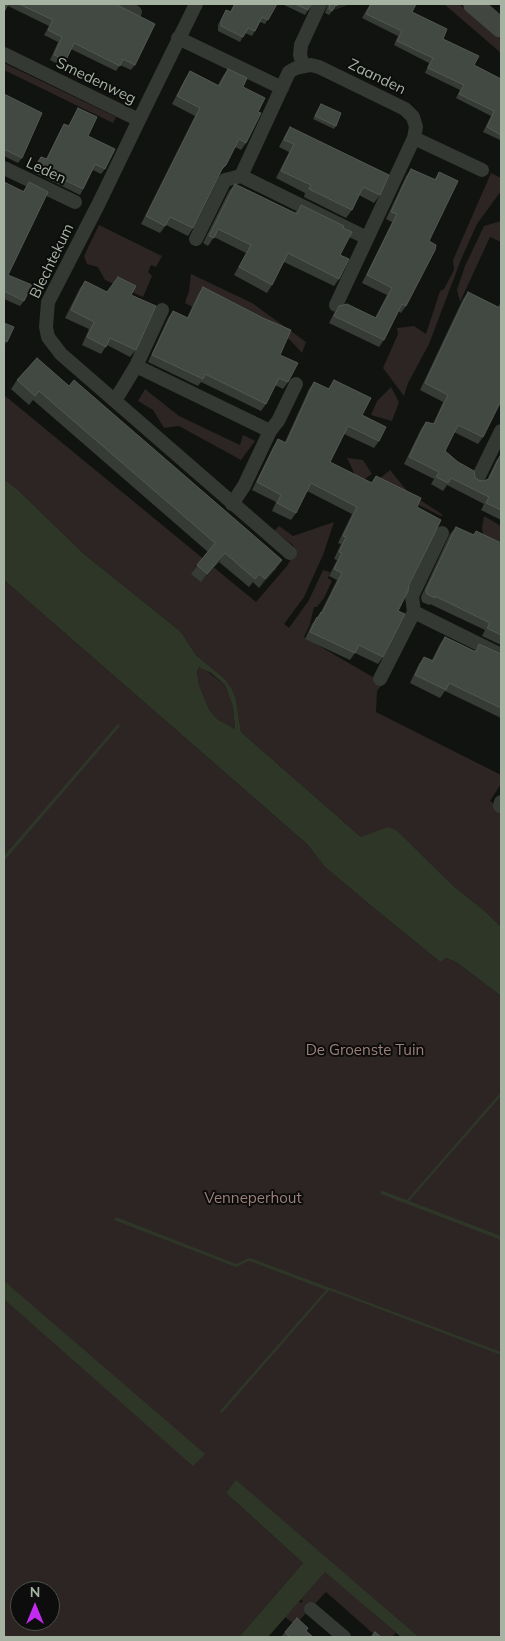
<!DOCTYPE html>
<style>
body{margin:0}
#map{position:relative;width:505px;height:1641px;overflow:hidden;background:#111311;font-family:Mulish,sans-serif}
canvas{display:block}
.frame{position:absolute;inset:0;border:5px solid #a6b3a2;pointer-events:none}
.north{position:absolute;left:10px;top:1581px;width:50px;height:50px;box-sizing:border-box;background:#0c0d0c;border:1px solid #4a4f48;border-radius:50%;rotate:0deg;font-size:14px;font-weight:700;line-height:20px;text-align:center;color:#a6b3a2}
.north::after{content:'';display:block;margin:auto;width:18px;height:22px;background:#c32cf0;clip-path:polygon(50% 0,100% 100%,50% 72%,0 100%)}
</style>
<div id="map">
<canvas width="505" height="1641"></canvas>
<div class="frame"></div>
<div class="north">N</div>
</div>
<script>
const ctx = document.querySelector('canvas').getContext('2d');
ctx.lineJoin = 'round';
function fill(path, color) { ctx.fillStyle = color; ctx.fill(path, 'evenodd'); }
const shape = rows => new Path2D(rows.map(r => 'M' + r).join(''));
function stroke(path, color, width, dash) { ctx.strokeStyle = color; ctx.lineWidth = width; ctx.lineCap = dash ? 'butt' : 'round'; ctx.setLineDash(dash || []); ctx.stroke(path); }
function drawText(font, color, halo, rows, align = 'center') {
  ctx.font = font + ' Mulish,sans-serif'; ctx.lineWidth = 4; ctx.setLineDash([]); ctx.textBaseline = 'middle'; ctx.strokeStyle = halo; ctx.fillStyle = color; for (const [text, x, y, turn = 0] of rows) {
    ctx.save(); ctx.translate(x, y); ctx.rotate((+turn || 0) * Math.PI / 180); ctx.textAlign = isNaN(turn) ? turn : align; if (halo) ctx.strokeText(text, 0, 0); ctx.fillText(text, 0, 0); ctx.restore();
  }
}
const green = shape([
 [444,4,459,4,501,40,501,53],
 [4,63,116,117,113,123,4,70],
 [491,173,501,178,501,191,477,224,462,257,429,344,408,383,404,396,383,368,398,334,397,328,414,326,426,334,440,291,444,289,454,270,453,260],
 [501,221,501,242,490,237,460,302,457,290,465,266,484,226],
 [99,225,162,256,156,267,151,265,148,272,152,276,143,297,105,280,98,267,87,264,84,256],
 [191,274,252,303,306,342,302,353,290,340,230,305,220,322,185,303,189,291],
 [391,387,399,402,392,421,371,415,377,401],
 [145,389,179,416,240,445,243,435,255,441,241,460,179,426,164,428,153,410,138,401],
 [4,395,256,602,287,566,296,551,293,545,274,531,279,526,293,536,334,522,323,555,304,597,284,624,289,628,309,600,323,570,330,572,328,578,332,581,324,598,317,607,314,607,310,624,304,637,383,683,377,691,376,712,501,775,501,784,490,801,501,808,501,927,486,912,451,884,364,837,361,837,241,732,236,699,232,689,225,679,196,655,181,632,170,623,84,554,18,490,4,479],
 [347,458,363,460,372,474,359,483],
 [390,470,408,492,443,515,441,516,374,483],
 [484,516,501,526,501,547,484,539,482,528],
 [4,580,307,844,325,867,369,904,439,961,442,961,446,958,456,962,501,996,501,1637,419,1637,236,1481,226,1493,303,1563,239,1637,4,1637],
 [20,1591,50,1591,50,1621,20,1621],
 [199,667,203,668,225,685,233,707,235,729,217,719,211,713,199,685,197,670],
 [325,1571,396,1633,392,1637,377,1637,326,1592,295,1625,285,1617,299,1601,301,1603,303,1601,301,1599]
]);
const water = shape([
 [4,479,18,490,84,554,170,623,181,632,196,655,225,679,232,689,236,699,241,732,361,837,388,827,396,830,451,884,486,912,501,927,501,996,456,962,446,958,442,961,439,961,369,904,325,867,307,844,4,580],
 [199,667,211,673,225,685,233,707,235,729,217,719,210,711,199,685,197,671],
 [118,724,120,726,4,861,4,856],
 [501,1092,501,1096,409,1201,501,1236,501,1240,381,1194,380,1192,383,1191,407,1200],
 [116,1217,236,1264,249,1258,253,1259,501,1352,501,1355,329,1290,222,1413,220,1411,326,1290,252,1262,249,1261,236,1267,114,1220],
 [4,1281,205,1454,193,1466,4,1299],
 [236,1480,419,1637,401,1637,325,1572,268,1637,239,1637,303,1563,226,1493]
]);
const street = shape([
 [118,4,135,12],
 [178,38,282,88],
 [4,54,139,120,196,4],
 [303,65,300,55,301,45,320,4],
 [139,120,99,203,48,302,46,327,48,337,61,354,290,553],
 [414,138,482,170],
 [4,168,75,202],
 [241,176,289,72,296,68,311,65,319,67,405,109,413,117,416,127,414,138,336,305],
 [196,239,225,180,241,176,367,238],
 [136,366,270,431],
 [114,400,119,394,136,366,162,310],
 [477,480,501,431],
 [232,504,244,486,270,431,278,421,296,384],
 [414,612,501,655],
 [380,679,414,612,412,596,442,533],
 [500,806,501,802],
 [311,1609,344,1637]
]);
const secondary = shape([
 [473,4,501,28]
]);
const wall = shape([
 [4,4,115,4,135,65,131,70,120,65,116,71,71,49,66,60,62,66,50,60,58,42,44,35,49,26],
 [234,4,277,4,265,24,260,22,252,36,245,33,240,42,218,31,218,25,223,15,226,10,230,12],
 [282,4,312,4,305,15],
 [328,4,350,4,333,10,329,15,325,13],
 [370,4,416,4,412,12,474,65,501,79,501,138,500,140,483,132,491,116,456,98,460,90,425,73,429,63,394,45,398,36,362,18],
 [228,69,243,87,258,112,246,143,241,150,235,147,220,173,193,228,188,236,166,225,160,233,141,224,195,116,172,104,185,79,190,71,218,85,223,76],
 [4,94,22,158,18,163,4,156],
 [321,104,336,126,334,129,313,119],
 [78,108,88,136,105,169,101,174,93,170,83,189,80,195,33,172,37,162,41,157,46,159,61,129,64,124,68,126,75,114],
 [290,127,380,195,374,203,359,195,352,210,346,218,304,197,305,193,276,178,289,152,279,147,285,135],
 [411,169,434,180,439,172,429,241,406,306,401,313,398,311,384,340,379,347,329,323,334,313,339,306,375,318,387,295,362,283,392,222,386,219,406,176],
 [4,182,23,191,29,182,8,275,24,301,20,306,4,299],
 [235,184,295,213,301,205,343,228,339,279,334,286,284,262,272,285,267,293,234,275,246,253,214,237,208,246,203,243,229,191],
 [85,281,107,292,131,295,136,350,130,357,107,345,101,354,82,345,89,329,65,318,80,288],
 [203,287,280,355,288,382,283,389,275,385,266,404,261,411,201,382,198,386,148,362,168,318,173,311,187,318,198,294],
 [468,292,498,307,501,302,501,401,483,437,478,444,454,432,445,451,478,480,483,481,487,480,496,461,501,454,501,520,481,510,484,504,447,485,443,491,431,484,434,479,404,464,421,429,426,422,433,424,443,402,420,390,463,299],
 [37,358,276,569,259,588,253,582,249,587,219,562,201,582,191,574,208,552,33,400,29,405,11,389,17,380],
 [334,380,362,415,379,441,374,448,344,434,330,462,371,483,376,476,417,507,409,585,398,611,383,657,378,664,355,653,350,660,305,639,312,624,321,612,337,580,329,576,337,560,334,559,341,544,338,543,352,514,307,491,296,513,291,520,272,511,276,502,252,490,273,447,278,439,285,442,309,389,314,382,328,389],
 [456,527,473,535,476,531,501,543,501,645,482,636,485,630,430,604,429,605,422,602,421,597,450,534],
 [445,637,474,651,479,644,501,654,501,718,445,691,440,698,410,683,419,664,424,657,432,660,440,644],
 [306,1631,313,1637,281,1637,285,1632]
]);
const shadedWall = shape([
 [340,4,350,4,332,10,335,6],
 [4,340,7,342,4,346],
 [225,553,219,562,201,582,207,574],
 [282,560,276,569,259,588,265,579]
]);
const building = shape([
 [4,4,8,4,4,12,4,4],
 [19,4,115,4,155,24,135,65,123,59,120,66,74,43,66,60,54,55,62,37,48,30,53,20,19,4],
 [235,4,277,4,268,20,262,17,255,31,248,28,243,37,221,26,221,21,226,10,231,12,235,4],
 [295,4,312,4,308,10,295,4],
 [330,4,340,4,335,6,332,11,329,9,330,4],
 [371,4,416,4,412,12,447,29,443,39,479,56,474,65,501,79,501,135,487,127,494,111,459,94,464,85,428,68,433,58,397,41,402,31,366,14,371,4],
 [228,69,247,78,243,87,265,98,258,112,261,113,246,143,239,139,226,165,222,169,193,228,170,217,165,226,146,216,200,108,177,96,190,71,219,86,228,69],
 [4,94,42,113,22,158,4,149,4,94],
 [321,104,341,113,336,126,315,116,321,104],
 [78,108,97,117,88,136,115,149,105,169,95,164,83,189,36,166,41,157,47,159,64,124,69,126,78,108],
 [290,127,389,175,380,195,363,187,352,210,309,189,311,185,281,171,294,144,284,140,290,127],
 [411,169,436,180,439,172,458,181,429,241,436,245,435,250,406,306,402,304,384,340,334,316,339,306,347,304,376,318,392,288,367,275,397,214,391,212,411,169],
 [4,182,24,192,29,182,48,192,8,275,32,285,24,301,4,291,4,182],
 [235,184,297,214,301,205,344,226,343,228,352,232,340,255,349,259,339,279,288,253,272,285,239,267,251,245,218,229,214,238,209,236,235,184],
 [118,277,136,286,131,295,156,306,136,350,110,338,106,347,87,337,94,322,71,310,85,281,107,292,118,277],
 [203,287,263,318,291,330,280,355,298,363,288,382,279,378,266,404,205,374,203,379,152,355,173,311,188,318,203,287],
 [468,292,500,308,501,305,501,401,483,437,458,425,445,451,458,462,474,471,475,477,478,480,483,481,489,479,501,454,501,510,486,503,489,497,451,478,448,483,436,477,439,472,409,457,426,422,434,424,448,395,425,383,468,292],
 [4,323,14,327,7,342,4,340,4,323],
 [37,358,69,386,74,380,282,560,265,579,259,574,255,579,225,553,207,574,197,565,215,543,39,391,35,396,17,380,37,358],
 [334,380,371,398,362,415,386,427,379,441,348,426,330,462,372,483,376,476,421,498,417,507,441,520,409,585,408,591,398,611,405,614,383,657,359,645,355,653,310,632,317,617,318,618,321,612,322,613,342,573,334,569,342,553,339,552,346,537,343,536,357,507,311,483,296,513,277,503,281,495,257,482,278,439,286,443,314,382,329,389,334,380],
 [456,527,474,535,476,531,501,543,501,635,487,628,490,623,435,596,435,598,427,594,426,590,456,527],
 [445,637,476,652,479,644,501,654,501,708,449,683,446,690,415,675,424,657,433,661,445,637],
 [297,1618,308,1628,306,1631,313,1637,290,1637,285,1632,297,1618],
 [375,1632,381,1637,371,1637,375,1632]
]);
const streetNames = [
 ["Zaanden",377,77,26],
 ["Smedenweg",96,81,26],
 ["Leden",46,171,25],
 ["Blechtekum",52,261,-64]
];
const parkNames = [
 ["De Groenste Tuin",365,1050],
 ["Venneperhout",253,1198]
];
fill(green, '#2c2523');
fill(water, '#2e3628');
stroke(street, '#343934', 14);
stroke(secondary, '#414740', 20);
fill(wall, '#363b36');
fill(shadedWall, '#222622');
fill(building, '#424842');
stroke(building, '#525951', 1);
drawText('15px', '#a6b3a2', '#0c0d0c', streetNames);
drawText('15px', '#9e7f79', '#0c0d0c', parkNames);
</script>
